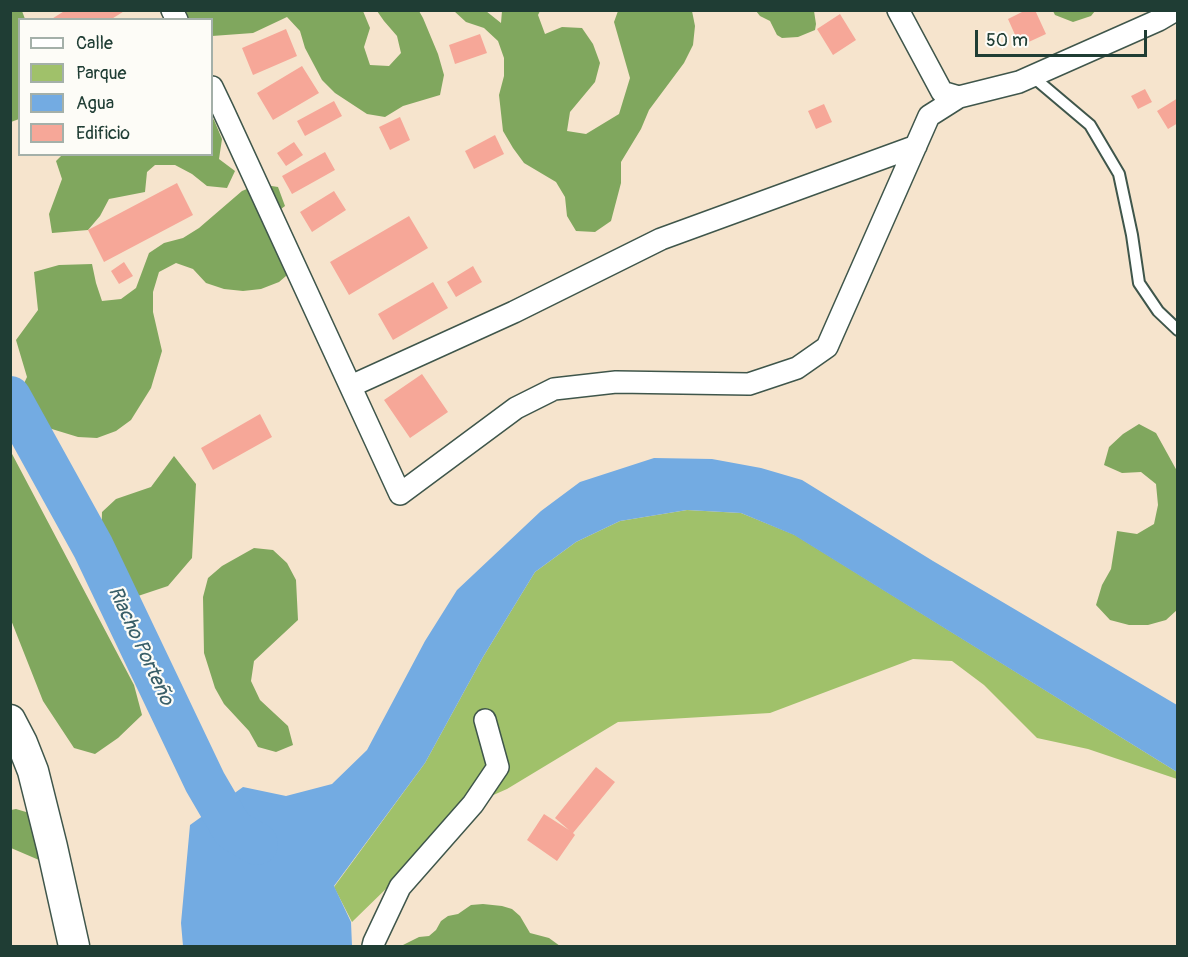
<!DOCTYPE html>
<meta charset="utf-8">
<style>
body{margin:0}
#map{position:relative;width:1188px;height:957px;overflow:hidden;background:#f6e4cd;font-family:Pangolin,sans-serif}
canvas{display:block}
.frame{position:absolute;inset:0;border:12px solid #1f3d34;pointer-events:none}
.legend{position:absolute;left:18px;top:18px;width:195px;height:138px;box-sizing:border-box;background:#fdfcf7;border:2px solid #a4b0a9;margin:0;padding:8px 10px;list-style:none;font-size:18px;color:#1f3d34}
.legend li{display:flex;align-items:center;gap:12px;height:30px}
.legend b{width:30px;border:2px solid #a4b0a9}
.scale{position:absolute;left:975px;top:30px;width:172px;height:27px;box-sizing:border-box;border:3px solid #1f3d34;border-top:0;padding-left:8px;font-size:18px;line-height:21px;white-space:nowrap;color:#1f3d34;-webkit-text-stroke:4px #fdfcf7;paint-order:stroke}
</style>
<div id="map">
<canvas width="1188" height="957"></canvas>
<div class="frame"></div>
<ul class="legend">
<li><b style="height:8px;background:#fff"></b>Calle</li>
<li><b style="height:16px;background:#a0c16a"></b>Parque</li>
<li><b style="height:16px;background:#73abe2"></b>Agua</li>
<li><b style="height:16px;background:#f6a798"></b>Edificio</li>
</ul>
<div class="scale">50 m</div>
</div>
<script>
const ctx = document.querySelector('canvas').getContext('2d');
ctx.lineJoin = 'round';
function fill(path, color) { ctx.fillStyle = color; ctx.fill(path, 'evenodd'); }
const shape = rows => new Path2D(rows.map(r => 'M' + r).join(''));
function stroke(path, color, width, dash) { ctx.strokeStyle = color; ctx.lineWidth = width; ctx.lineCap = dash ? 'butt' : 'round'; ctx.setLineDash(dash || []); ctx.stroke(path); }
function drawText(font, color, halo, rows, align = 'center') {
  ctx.font = font + ' Pangolin,sans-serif'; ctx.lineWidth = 4.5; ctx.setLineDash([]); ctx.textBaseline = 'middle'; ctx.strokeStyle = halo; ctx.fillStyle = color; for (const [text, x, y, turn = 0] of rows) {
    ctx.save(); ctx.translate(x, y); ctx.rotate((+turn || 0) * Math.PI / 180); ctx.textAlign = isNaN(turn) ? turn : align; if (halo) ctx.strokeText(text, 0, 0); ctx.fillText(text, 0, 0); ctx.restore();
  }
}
const green = shape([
 [687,510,741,513,795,535,1177,772,1177,779,1088,749,1037,738,984,685,952,661,913,659,770,713,618,722,507,789,473,804,352,922,334,887,425,763,483,657,535,572,576,542,620,521]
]);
const forest = shape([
 [11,10,22,11,25,19,20,20,19,119,11,122],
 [177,11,363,11,370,28,364,47,370,65,389,66,401,53,397,36,384,21,377,11,419,11,423,18,438,54,444,75,440,95,403,106,385,117,367,114,335,93,322,80,305,48,300,31,287,17,253,33,212,36,212,20,181,19],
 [454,11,486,11,501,23,502,11,540,11,538,15,545,34,562,27,582,28,593,44,600,63,595,82,570,112,567,131,586,134,619,114,630,78,614,22,618,11,692,11,695,26,693,45,684,63,649,110,641,129,621,162,621,183,611,221,595,232,576,231,567,216,565,197,556,182,524,163,513,148,503,131,499,95,504,76,504,58,498,41,484,28,466,22],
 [756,11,814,11,816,24,815,30,798,37,782,38,777,35,770,21,760,16],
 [1053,11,1053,10,1095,11,1091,16,1073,22,1055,15],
 [212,118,214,120,222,139,219,159,235,171,227,188,207,186,192,174,175,165,155,165,147,172,145,192,109,199,100,216,88,230,52,233,49,214,62,179,56,161,62,155,212,154],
 [259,184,278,187,285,206,269,218,293,270,279,282,261,289,243,291,224,289,206,283,193,269,176,263,159,272,153,292,153,312,162,351,151,388,131,420,116,431,97,438,78,437,42,426,25,416,19,394,27,377,16,340,38,310,34,272,59,265,92,264,96,283,102,301,121,299,136,288,149,253,164,243,183,238,199,228,242,191],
 [1139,424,1156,433,1177,471,1177,610,1166,620,1148,625,1129,625,1110,620,1096,605,1102,585,1111,569,1117,531,1137,534,1154,524,1158,505,1156,484,1141,472,1122,473,1104,465,1109,447,1123,434],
 [11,452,134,685,142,715,118,738,95,754,74,748,43,701,11,620],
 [174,456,196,484,192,558,168,586,135,597,101,551,102,512,116,499,151,487],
 [254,548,273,550,287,563,296,580,298,620,254,661,251,681,260,700,288,726,293,745,276,752,258,747,249,731,224,704,215,688,204,653,203,597,208,578,222,566],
 [16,809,53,820,65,834,55,851,39,860,11,848,11,810],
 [483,904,502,906,512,909,520,916,530,933,549,938,560,946,401,946,419,937,429,936,436,930,441,921,448,916,458,914,471,905]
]);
const water = shape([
 [654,458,712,459,761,468,802,480,933,561,1177,705,1177,772,794,535,741,513,687,510,620,521,576,542,535,572,483,657,425,763,334,886,351,922,352,946,183,946,181,923,190,825,243,787,286,796,332,784,367,750,425,641,457,590,541,511,580,482]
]);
const river = shape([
 [10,397,93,547,205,782,233,830,257,844]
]);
const building = shape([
 [66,10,126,10,110,20,50,20],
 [1026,10,1035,10,1046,34,1020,46,1008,19],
 [840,14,856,40,833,55,817,29],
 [286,29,297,56,253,75,242,48],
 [480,34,487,53,455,64,449,45],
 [302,66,319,93,273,120,257,93],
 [1145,89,1152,102,1138,109,1131,96],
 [1178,98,1178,123,1168,129,1157,111],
 [334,101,342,116,305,136,297,121],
 [824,104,832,122,816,129,808,111],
 [400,117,410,140,390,150,379,127],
 [495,135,504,154,474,169,465,151],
 [294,142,303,155,286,166,277,153],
 [325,152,335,170,292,194,282,176],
 [177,183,193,215,104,262,88,230],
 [334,191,346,210,312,232,300,212],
 [409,216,428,248,349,295,330,262],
 [124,262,133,276,119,284,111,271],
 [473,266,482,282,456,297,447,282],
 [433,282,448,308,393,340,378,314],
 [422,374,448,412,410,438,384,400],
 [260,414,272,437,213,470,201,448],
 [596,767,615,782,573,833,575,835,557,861,527,840,544,814,569,830,555,818]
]);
const lane = shape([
 [1032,76,1090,125,1119,174,1132,235,1139,283,1158,311,1178,330]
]);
const street = shape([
 [172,10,177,20],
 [898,10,942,92,959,97,1019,82,1159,20,1176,10],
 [212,87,223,110,400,494,516,408,554,389,616,382,749,384,797,368,827,347,929,116,959,97],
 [351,386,514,312,661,239,916,146],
 [373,946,374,942,400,887,473,804,498,767,485,720]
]);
const secondary = shape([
 [10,720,22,743,33,771,52,847,74,946]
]);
const waterNames = [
 ["Riacho Porteño",140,646,65]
];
fill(green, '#a0c16a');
fill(forest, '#80a75e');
fill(water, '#73abe2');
stroke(river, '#73abe2', 42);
fill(building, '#f6a798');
stroke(lane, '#3f564b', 14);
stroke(street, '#3f564b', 24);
stroke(secondary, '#3f564b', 33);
stroke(lane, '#fff', 10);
stroke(street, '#fff', 21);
stroke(secondary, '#fff', 30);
drawText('italic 20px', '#385e68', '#fdfcf7', waterNames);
</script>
